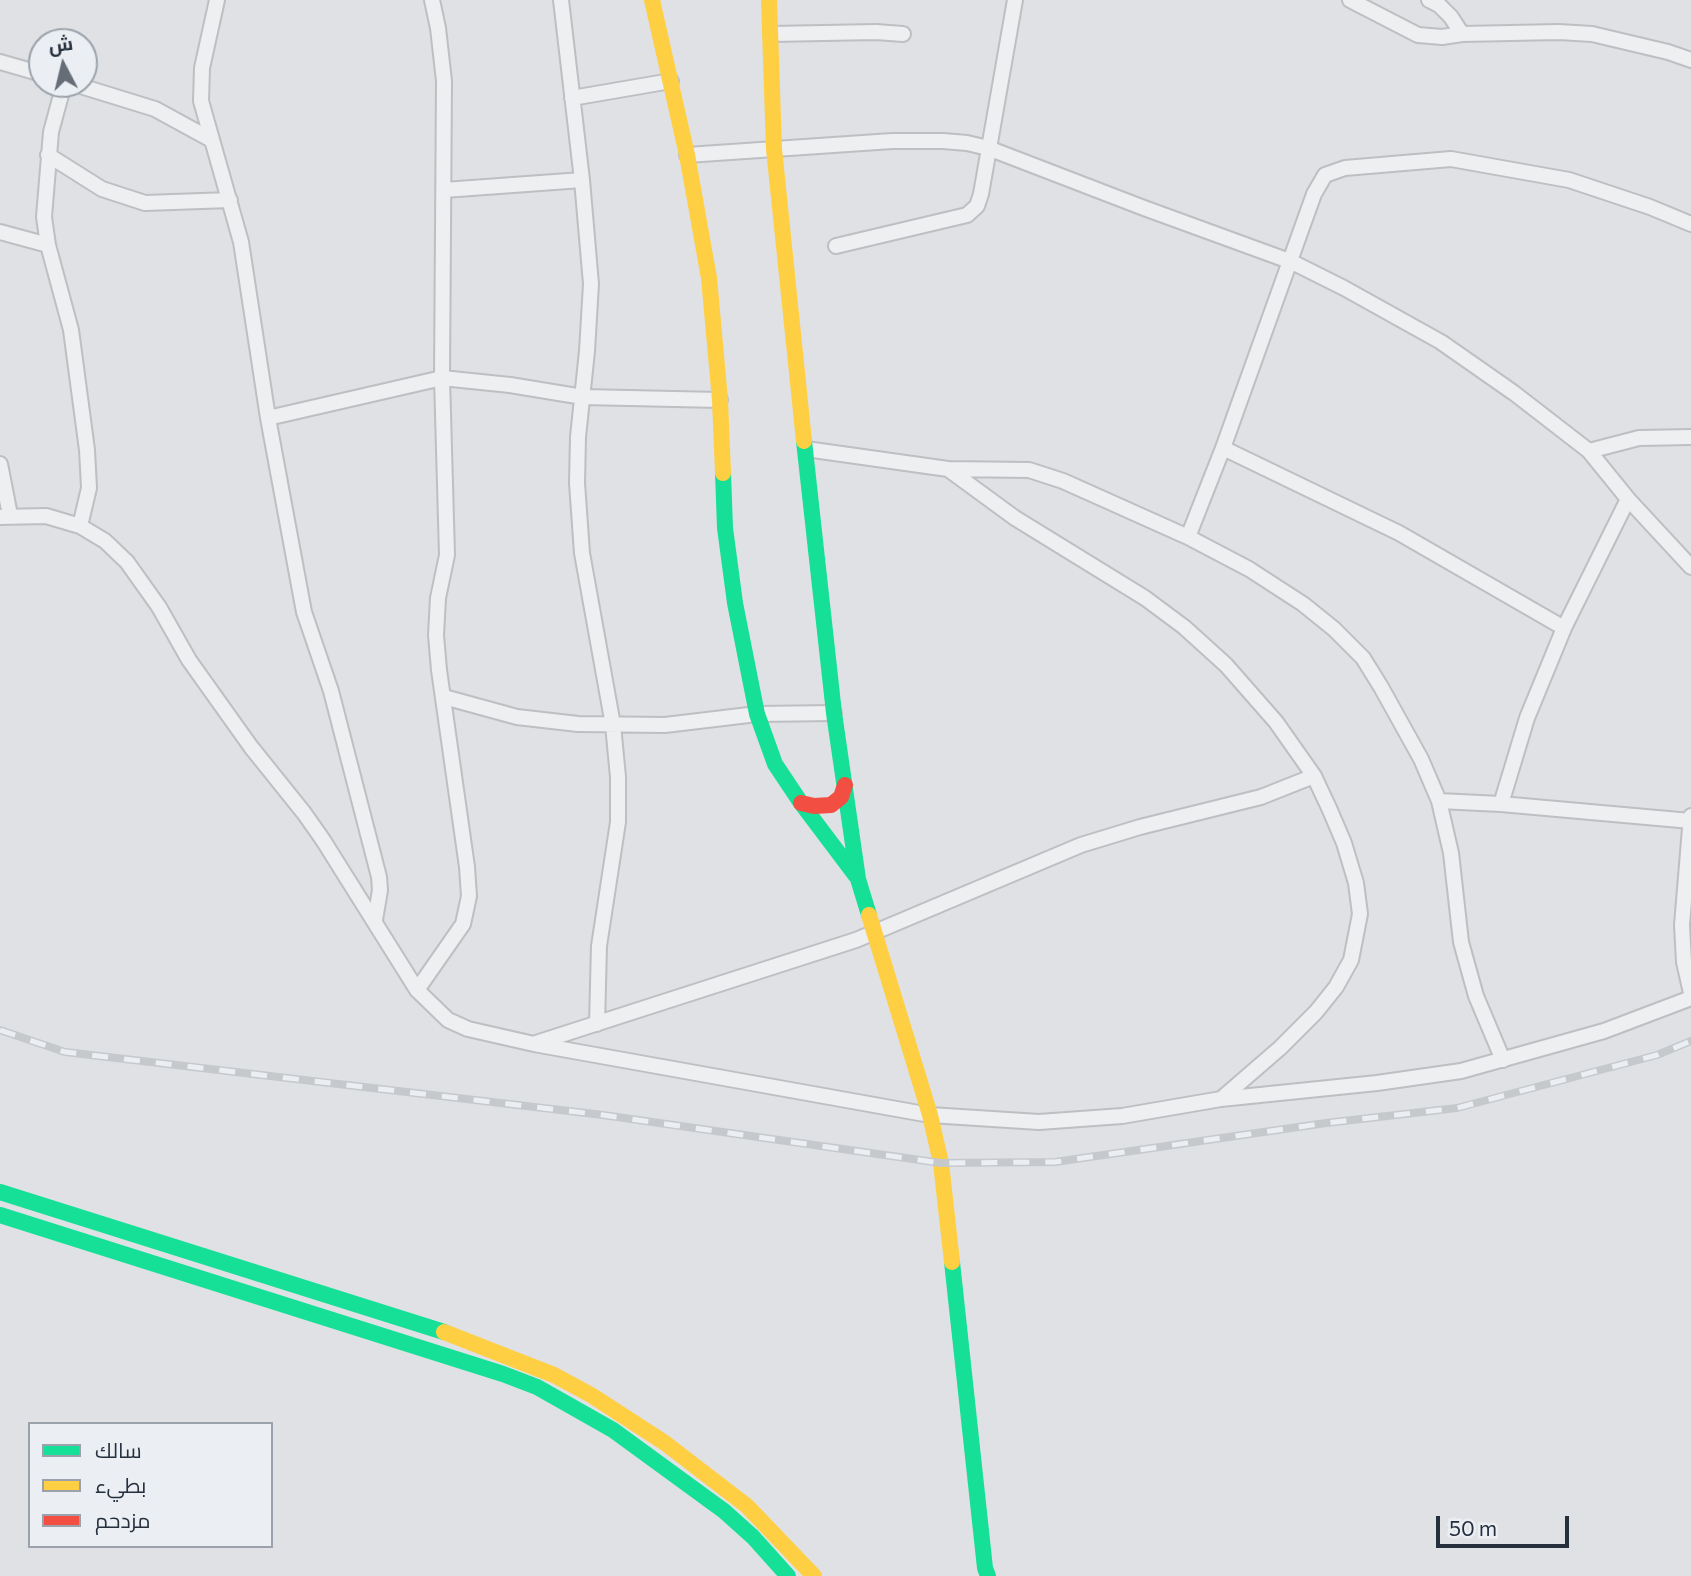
<!DOCTYPE html>
<meta charset="utf-8">
<style>
body{margin:0}
#map{position:relative;width:1691px;height:1576px;overflow:hidden;background:#dfe1e4;font-family:Commissioner,Cairo,sans-serif}
canvas{display:block}
.legend{position:absolute;left:28px;top:1422px;width:245px;height:126px;box-sizing:border-box;background:#ebeff4;border:2px solid #9ca2ab;margin:0;padding:9px 12px;list-style:none;font-size:21px;color:#252f3d}
.legend li{display:flex;align-items:center;gap:14px;height:35px}
.legend b{width:35px;border:2px solid #9ca2ab}
.north{position:absolute;left:28px;top:28px;width:70px;height:70px;box-sizing:border-box;background:#ebeff4;border:2px solid #9ca2ab;border-radius:50%;rotate:353deg;font-size:19px;font-weight:700;line-height:28px;text-align:center;color:#252f3d}
.north::after{content:'';display:block;margin:auto;width:24px;height:32px;background:#666d77;clip-path:polygon(50% 0,100% 100%,50% 72%,0 100%)}
.scale{position:absolute;left:1436px;top:1516px;width:133px;height:32px;box-sizing:border-box;border:4px solid #252f3d;border-top:0;padding-left:9px;font-size:21px;line-height:24px;white-space:nowrap;color:#252f3d;-webkit-text-stroke:5px #ebeff4;paint-order:stroke}
</style>
<div id="map">
<canvas width="1691" height="1576"></canvas>
<ul class="legend">
<li><b style="height:9px;background:#16e098"></b>سالك</li>
<li><b style="height:9px;background:#ffcf43"></b>بطيء</li>
<li><b style="height:9px;background:#f24e42"></b>مزدحم</li>
</ul>
<div class="north">ش</div>
<div class="scale">50 m</div>
</div>
<script>
const ctx = document.querySelector('canvas').getContext('2d');
ctx.lineJoin = 'round';
const shape = rows => new Path2D(rows.map(r => 'M' + r).join(''));
function stroke(path, color, width, dash) { ctx.strokeStyle = color; ctx.lineWidth = width; ctx.lineCap = dash ? 'butt' : 'round'; ctx.setLineDash(dash || []); ctx.stroke(path); }
const street = shape([
 [217,0,202,68,201,101,241,242,268,418,304,612,331,691,379,877,380,890,375,920],
 [561,0,582,180,591,284,587,351,578,437,577,483,582,553,613,725,618,777,618,822,599,946,597,1024],
 [1350,0,1418,35,1442,37,1462,34,1559,32,1592,34,1668,52,1691,60],
 [1429,0,1439,5,1451,17,1462,34],
 [771,34,876,32,903,34],
 [0,62,42,74],
 [64,84,51,132,44,217,48,245,71,330,87,450,89,488,80,526],
 [74,84,155,109,210,139],
 [572,98,671,81],
 [48,155,102,189,145,203,230,200],
 [687,155,892,141,943,141,967,143,988,148,1144,208,1292,262,1344,288,1441,342,1514,393,1589,451,1628,499,1691,567],
 [444,190,582,180],
 [0,232,48,245],
 [836,246,967,215,977,206,981,194,1015,0],
 [268,418,442,378,510,385,583,397,720,400],
 [1223,448,1399,533,1564,628],
 [806,449,948,469,1029,470,1063,481,1188,537,1249,569,1303,604,1334,629,1363,658,1381,687,1421,759,1439,801,1451,853,1461,942,1476,996,1503,1060],
 [1589,451,1639,438,1691,437],
 [0,464,10,515],
 [948,469,1015,518,1145,598,1184,627,1226,665,1276,722,1314,776,1329,808,1344,843,1356,883,1360,914,1351,960,1336,987,1316,1012,1280,1048,1221,1099],
 [0,517,46,516,80,526,105,541,127,562,159,607,189,660,251,747,304,813,323,840,417,990,448,1020,468,1029,534,1044,930,1115,1039,1122,1122,1116,1221,1099,1377,1083,1461,1071,1604,1031,1691,998],
 [1188,537,1223,448,1314,194,1325,175,1345,168,1451,159,1569,180,1650,207,1691,224],
 [444,697,517,717,578,724,665,725,757,714,834,713],
 [1439,801,1501,804,1691,821],
 [1501,804,1527,718,1564,628,1628,499],
 [1691,816,1682,925,1684,962,1691,993],
 [417,990,463,924,469,896,467,867,439,670,436,635,438,598,447,555,442,378,444,81,438,28,432,0],
 [536,1043,856,940,1081,845,1140,827,1261,797,1314,776]
]);
const fast = shape([
 [804,441,834,713,858,879,869,915],
 [723,473,725,528,735,603,757,714,775,764,801,803,856,876],
 [0,1192,444,1332],
 [0,1215,503,1374,537,1387,613,1430,724,1511,753,1537,788,1576],
 [952,1262,985,1568,988,1576]
]);
const slow = shape([
 [652,0,687,155,709,278,720,400,723,473],
 [769,0,774,149,804,441],
 [869,915,930,1115,941,1163,952,1262],
 [444,1332,554,1375,591,1395,665,1443,747,1506,814,1576]
]);
const jam = shape([
 [801,803,814,806,831,805,841,797,845,785]
]);
const rail = shape([
 [0,1030,65,1052,603,1115,941,1163,1055,1162,1326,1123,1457,1108,1657,1055,1691,1041]
]);
stroke(street, '#bdbfc2', 18);
stroke(street, '#edeff1', 14);
stroke(fast, '#16e098', 16);
stroke(slow, '#ffcf43', 16);
stroke(jam, '#f24e42', 16);
stroke(rail, '#c6c9cc', 8);
stroke(rail, '#ebeff4', 5, [16]);
</script>
